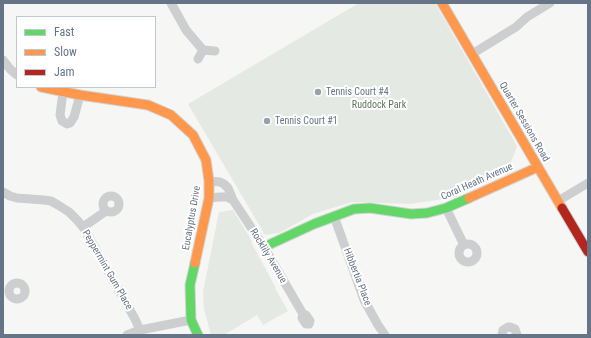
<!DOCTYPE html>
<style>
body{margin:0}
#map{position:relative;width:591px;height:338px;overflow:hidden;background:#f6f6f5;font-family:"Roboto Condensed",sans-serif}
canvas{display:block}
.frame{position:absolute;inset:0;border:4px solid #657486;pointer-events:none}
.legend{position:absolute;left:16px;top:16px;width:140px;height:72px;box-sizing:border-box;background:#fff;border:1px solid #c1c7cf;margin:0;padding:5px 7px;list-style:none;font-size:12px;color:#657486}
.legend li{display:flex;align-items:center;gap:8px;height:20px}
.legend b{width:20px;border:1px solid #c1c7cf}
</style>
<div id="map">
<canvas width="591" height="338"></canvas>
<div class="frame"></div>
<ul class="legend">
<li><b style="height:5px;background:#63d668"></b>Fast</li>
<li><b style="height:5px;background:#ff974d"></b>Slow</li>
<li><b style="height:5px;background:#b3261e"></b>Jam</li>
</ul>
</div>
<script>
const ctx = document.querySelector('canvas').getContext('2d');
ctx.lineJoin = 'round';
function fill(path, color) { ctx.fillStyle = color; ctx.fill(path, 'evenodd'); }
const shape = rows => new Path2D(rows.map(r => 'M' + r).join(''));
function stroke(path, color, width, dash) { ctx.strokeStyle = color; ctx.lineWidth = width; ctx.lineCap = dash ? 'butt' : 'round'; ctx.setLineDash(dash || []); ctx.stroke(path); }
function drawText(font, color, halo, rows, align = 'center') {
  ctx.font = font + ' "Roboto Condensed",sans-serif'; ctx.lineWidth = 4; ctx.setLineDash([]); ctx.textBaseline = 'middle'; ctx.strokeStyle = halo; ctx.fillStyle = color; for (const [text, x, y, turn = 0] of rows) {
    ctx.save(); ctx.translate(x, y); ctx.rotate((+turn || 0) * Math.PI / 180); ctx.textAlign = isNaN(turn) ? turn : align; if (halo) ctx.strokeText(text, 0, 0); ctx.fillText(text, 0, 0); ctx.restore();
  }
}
const green = shape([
 [359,3,435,3,517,146,508,170,474,188,450,198,410,204,352,202,313,214,279,233,265,235,188,104],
 [233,210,252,241,251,242,276,288,275,288,288,311,263,325,257,315,224,335,211,335,204,309,203,292,219,212]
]);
const street = shape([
 [171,3,186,30,203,50,215,51],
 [472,54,516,27,527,17,550,3],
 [198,59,203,50],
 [3,60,10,69,17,75],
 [63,92,60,115,62,121,67,124,70,123,74,117,80,95],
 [209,181,220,182,224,184,228,188,233,200,264,247,303,314,302,318,306,324,309,324,310,321,306,315,303,314],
 [3,192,10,196,17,198,44,200,51,201,58,205,69,212,77,220,83,227,135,319,140,330],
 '103 204a8 8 0 1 1 16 0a8 8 0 1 1-16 0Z',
 [209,198,220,197,227,197,233,200],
 [558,201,588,183],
 [446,208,464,245],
 [334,216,364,300,378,325,385,335],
 [83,227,106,211],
 '459 253a9 9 0 1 1 18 0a9 9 0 1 1-18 0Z',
 '9 291a8 8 0 1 1 16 0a8 8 0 1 1-16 0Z',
 [127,335,140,330,191,320],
 [502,335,503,330,508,327,510,327,515,329,517,335]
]);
const fast = shape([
 [264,247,314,224,354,209,370,208,411,214,427,213,446,208,469,198],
 [195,263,190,285,191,320,198,335]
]);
const slow = shape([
 [442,3,562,208],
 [41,87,80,95,148,105,171,115,193,135,206,160,209,181,209,198,195,263],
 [469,198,538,167]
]);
const jam = shape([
 [562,208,588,252]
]);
const markers = [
 [318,92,4,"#98a2ad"],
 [267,121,4,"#98a2ad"]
];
const poiNames = [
 ["Tennis Court #4",326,92],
 ["Tennis Court #1",275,121]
];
const parkNames = [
 ["Ruddock Park",379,105]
];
const streetNames = [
 ["Quarter Sessions Road",524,122,60],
 ["Coral Heath Avenue",477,182,-24],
 ["Eucalyptus Drive",192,218,-80],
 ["Rocklily Avenue",268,256,59],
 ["Peppermint Gum Place",107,270,60],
 ["Hibbertia Place",357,277,69]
];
fill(green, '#e5e9e3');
stroke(fast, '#d1d3d4', 11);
stroke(slow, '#d1d3d4', 11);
stroke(jam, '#d1d3d4', 11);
stroke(street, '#cdced0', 9);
stroke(fast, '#63d668', 9);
stroke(slow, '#ff974d', 9);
stroke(jam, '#b3261e', 9);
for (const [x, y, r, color] of markers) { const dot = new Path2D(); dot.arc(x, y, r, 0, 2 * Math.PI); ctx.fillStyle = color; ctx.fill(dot); stroke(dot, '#fff', 1.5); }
drawText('10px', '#657486', '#fff', poiNames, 'left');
drawText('10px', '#637860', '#fff', parkNames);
drawText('10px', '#657486', '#fff', streetNames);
</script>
